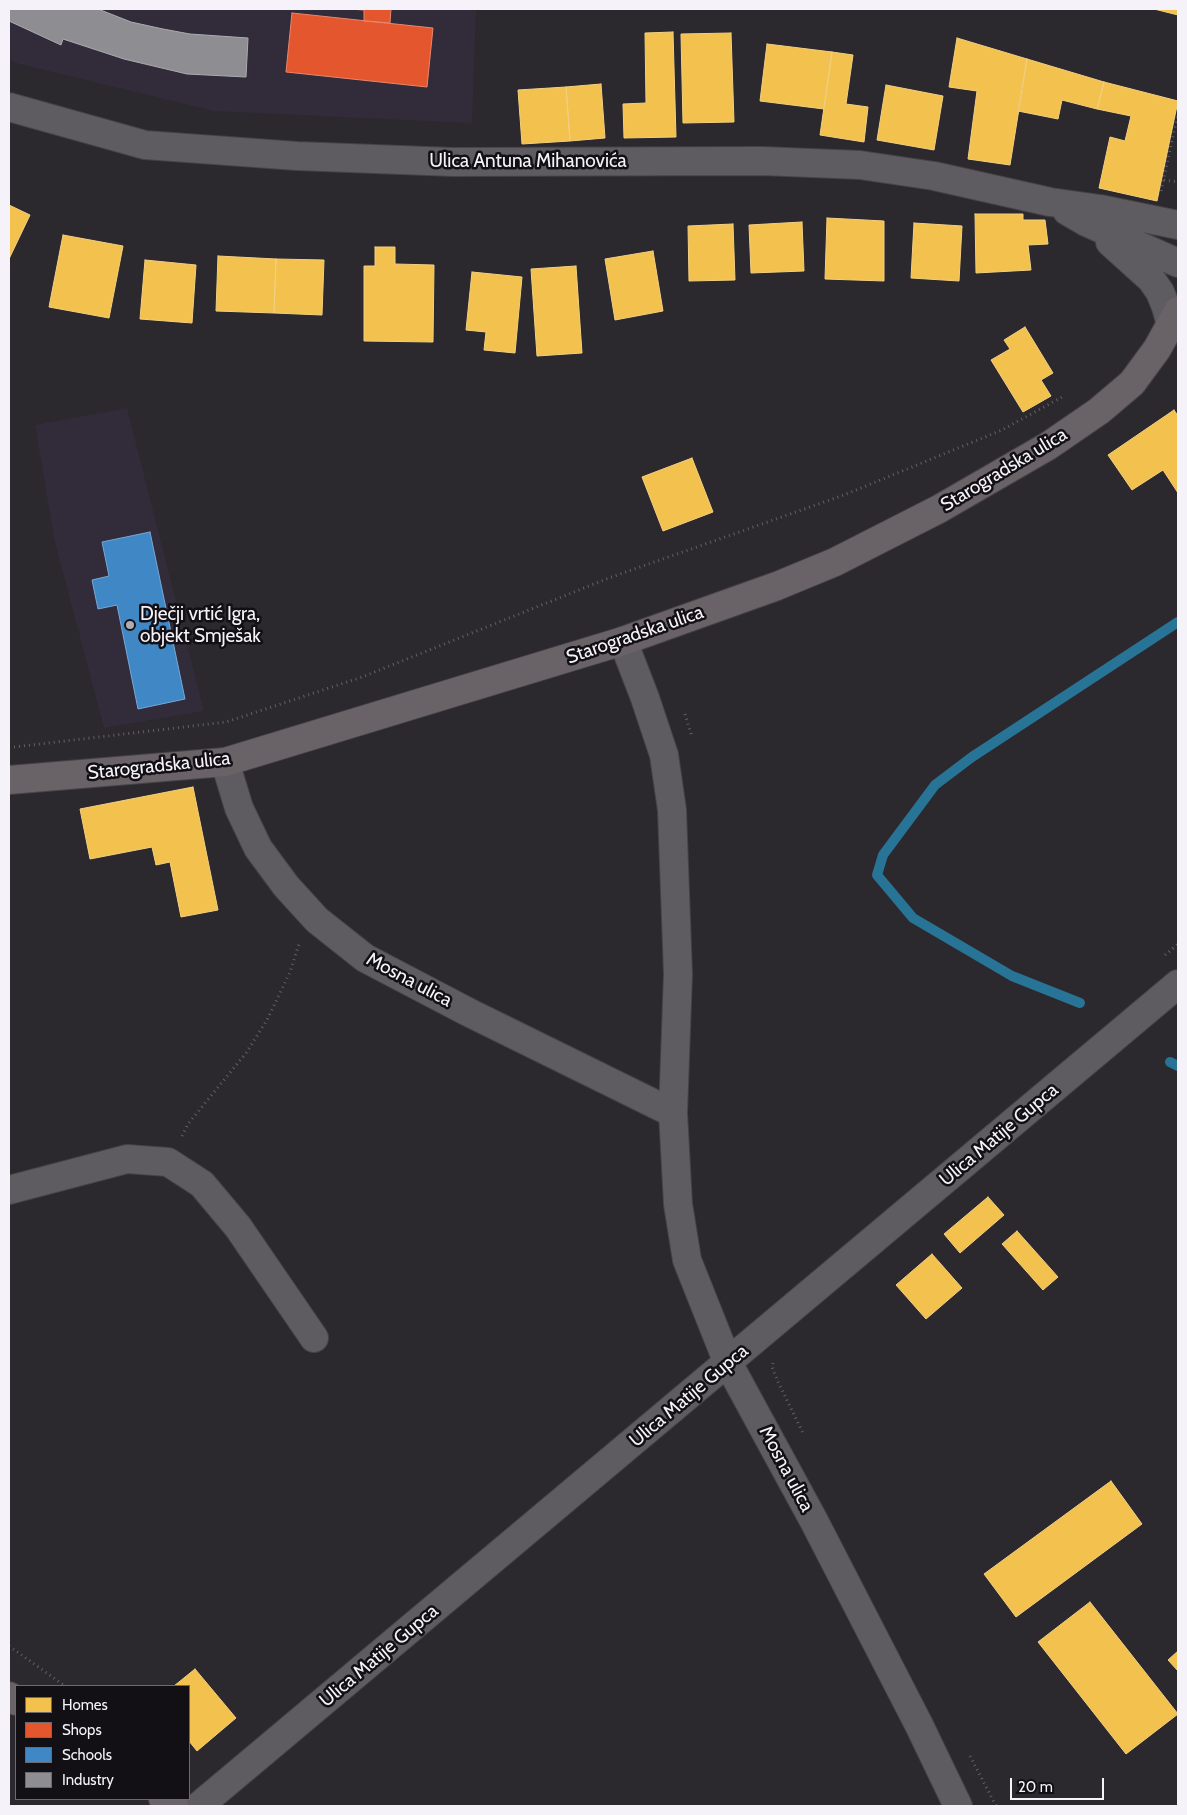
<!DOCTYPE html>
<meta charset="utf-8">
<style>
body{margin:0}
#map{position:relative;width:1187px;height:1815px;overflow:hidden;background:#2b282e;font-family:Cabin,sans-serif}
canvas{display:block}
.frame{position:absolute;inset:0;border:10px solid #f5f2f9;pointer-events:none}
.legend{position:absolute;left:15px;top:1685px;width:175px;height:115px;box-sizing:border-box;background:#121014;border:1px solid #6d6a70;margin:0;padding:6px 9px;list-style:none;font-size:15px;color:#f5f2f9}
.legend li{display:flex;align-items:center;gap:10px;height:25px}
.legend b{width:25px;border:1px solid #6d6a70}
.scale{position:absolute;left:1010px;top:1778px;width:94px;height:22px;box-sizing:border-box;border:2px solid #f5f2f9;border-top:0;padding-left:6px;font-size:15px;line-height:18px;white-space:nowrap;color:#f5f2f9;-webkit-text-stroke:4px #121014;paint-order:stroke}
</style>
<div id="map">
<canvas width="1187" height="1815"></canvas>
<div class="frame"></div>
<ul class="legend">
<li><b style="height:14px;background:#f2c14e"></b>Homes</li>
<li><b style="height:14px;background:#e4572e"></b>Shops</li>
<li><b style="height:14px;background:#3f88c5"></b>Schools</li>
<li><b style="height:14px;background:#8d8d92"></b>Industry</li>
</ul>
<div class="scale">20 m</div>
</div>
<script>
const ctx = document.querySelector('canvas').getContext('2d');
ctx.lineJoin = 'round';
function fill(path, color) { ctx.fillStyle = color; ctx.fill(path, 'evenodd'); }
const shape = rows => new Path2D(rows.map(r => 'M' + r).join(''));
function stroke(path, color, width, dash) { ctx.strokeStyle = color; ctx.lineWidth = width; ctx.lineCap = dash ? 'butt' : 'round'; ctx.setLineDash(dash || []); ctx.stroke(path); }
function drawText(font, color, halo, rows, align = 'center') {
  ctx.font = font + ' Cabin,sans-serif'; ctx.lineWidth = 5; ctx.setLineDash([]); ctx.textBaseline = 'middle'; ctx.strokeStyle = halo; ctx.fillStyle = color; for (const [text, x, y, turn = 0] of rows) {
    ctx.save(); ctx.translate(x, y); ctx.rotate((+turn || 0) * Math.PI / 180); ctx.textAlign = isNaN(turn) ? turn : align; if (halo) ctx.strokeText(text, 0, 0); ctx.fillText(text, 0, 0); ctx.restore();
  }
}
const built = shape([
 [9,9,476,9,472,123,214,111,19,64,9,59],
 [127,408,204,711,104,728,54,539,35,425]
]);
const homes = shape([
 [1154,9,1178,9,1178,15,1154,9],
 [673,32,676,137,624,138,623,104,646,103,645,33,673,32],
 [731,33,734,122,683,123,681,34,731,33],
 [957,38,1027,59,1010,165,968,159,977,91,949,87,957,38],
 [767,44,832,52,824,109,760,101,767,44],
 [832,52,853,55,846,104,868,107,864,142,820,135,832,52],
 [1027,59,1104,82,1097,109,1062,100,1058,119,1018,111,1027,59],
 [1104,82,1178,101,1157,201,1099,188,1110,137,1125,141,1131,116,1097,109,1104,82],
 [601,84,605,138,570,141,566,87,601,84],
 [886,85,943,96,934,150,877,140,886,85],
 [566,87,570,141,522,144,518,90,566,87],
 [9,205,30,215,9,259,9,205],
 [975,214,1023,214,1023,220,1045,220,1048,244,1028,245,1031,270,976,273,975,214],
 [827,218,884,221,884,281,825,279,827,218],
 [802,222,804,271,751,273,749,225,802,222],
 [914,223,962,226,959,281,911,278,914,223],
 [733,224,735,280,689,281,688,226,733,224],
 [63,235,123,246,109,318,49,307,63,235],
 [375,247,395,247,395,264,434,265,433,342,364,341,364,266,375,266,375,247],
 [653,251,663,311,615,320,605,259,653,251],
 [218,256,276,259,274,313,216,311,218,256],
 [276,259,324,260,322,315,274,313,276,259],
 [145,260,196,265,192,323,140,319,145,260],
 [576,266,582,353,537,356,531,269,576,266],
 [472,272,522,277,515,353,484,350,486,332,466,330,472,272],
 [1025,327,1053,373,1041,380,1051,396,1023,412,991,360,1010,349,1004,340,1025,327],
 [1174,410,1178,416,1178,493,1163,470,1132,490,1108,455,1174,410],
 [692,458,713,512,663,531,642,477,692,458],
 [193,787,218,910,181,917,170,862,156,865,152,847,90,859,80,809,193,787],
 [988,1197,1004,1215,960,1253,944,1234,988,1197],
 [1017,1231,1058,1277,1043,1290,1002,1244,1017,1231],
 [932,1254,962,1288,926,1319,896,1285,932,1254],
 [1111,1481,1142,1524,1016,1617,984,1574,1111,1481],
 [1090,1602,1178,1714,1126,1754,1038,1642,1090,1602],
 [1178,1651,1178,1671,1168,1660,1178,1651],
 [195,1669,236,1718,197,1751,189,1741,189,1686,174,1686,195,1669]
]);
const shops = shape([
 [349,9,410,9,391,9,390,23,364,21,364,10,349,9],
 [292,13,433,28,427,87,286,72,292,13]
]);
const schools = shape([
 [150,532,185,699,138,709,117,605,98,609,92,580,109,576,102,542,150,532]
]);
const industry = shape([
 [9,9,98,9,131,22,163,29,190,34,248,38,246,77,187,74,124,59,63,39,61,45,9,21,9,9]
]);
const stream = shape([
 [1080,1003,1012,976,913,918,877,875,883,855,935,785,972,757,1178,622],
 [1170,1062,1178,1066]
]);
const path = shape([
 [1164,180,1178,182],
 [1161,191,1178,113],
 [685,714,692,737],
 [14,747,226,722,290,701,362,677,609,578,844,495,1002,430,1064,396],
 [1165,955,1178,944],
 [182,1136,188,1124,246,1053,267,1020,290,972,299,944],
 [773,1363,772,1367,778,1382,803,1433],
 [9,1646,65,1686],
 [970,1756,996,1806]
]);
const minor = shape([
 [9,107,145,145,297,156,453,162,762,161,860,165,934,176,1050,202,1100,209,1178,225],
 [1067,211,1086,222,1178,263],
 [1110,242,1151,279,1160,292,1166,307,1171,325],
 [623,641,645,698,664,755,672,810,678,974,673,1113,678,1204,687,1260,728,1363,814,1521,919,1725,958,1806],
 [225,762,239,808,258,848,286,886,317,920,365,958,468,1012,673,1113],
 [9,1190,127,1159,168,1162,202,1184,238,1227,314,1338],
 [199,1806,1178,984]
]);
const major = shape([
 [9,780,225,762,623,641,777,586,835,562,939,509,1048,446,1099,411,1132,383,1157,349,1178,311],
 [9,1696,16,1701],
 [163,1799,174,1806]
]);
const markers = [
 [130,625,5,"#aeabb2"]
];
const streetNames = [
 ["Ulica Antuna Mihanovića",528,161],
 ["Starogradska ulica",1004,470,-31],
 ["Starogradska ulica",635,635,-19],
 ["Starogradska ulica",159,766,-6],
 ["Mosna ulica",409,980,28],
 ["Ulica Matije Gupca",999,1135,-40],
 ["Ulica Matije Gupca",689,1396,-40],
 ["Mosna ulica",786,1469,62],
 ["Ulica Matije Gupca",379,1656,-40]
];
const poiNames = [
 ["Dječji vrtić Igra,",140,614],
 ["objekt Smješak",140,636]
];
fill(built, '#322b3a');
fill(homes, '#f2c14e');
stroke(homes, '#f3d081', 1);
fill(shops, '#e4572e');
stroke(shops, '#e9866b', 1);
fill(schools, '#3f88c5');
stroke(schools, '#76a8d5', 1);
fill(industry, '#8d8d92');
stroke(industry, '#acabb1', 1);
stroke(stream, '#287496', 10);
stroke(minor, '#454347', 30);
stroke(major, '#454347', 30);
stroke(path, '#626164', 3, [1, 4]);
stroke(minor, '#5e5c60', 28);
stroke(major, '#696266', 28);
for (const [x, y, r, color] of markers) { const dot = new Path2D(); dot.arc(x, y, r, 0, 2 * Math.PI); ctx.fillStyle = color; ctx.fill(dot); stroke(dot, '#121014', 2); }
drawText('19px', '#f5f2f9', '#121014', streetNames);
drawText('19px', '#f5f2f9', '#121014', poiNames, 'left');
</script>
